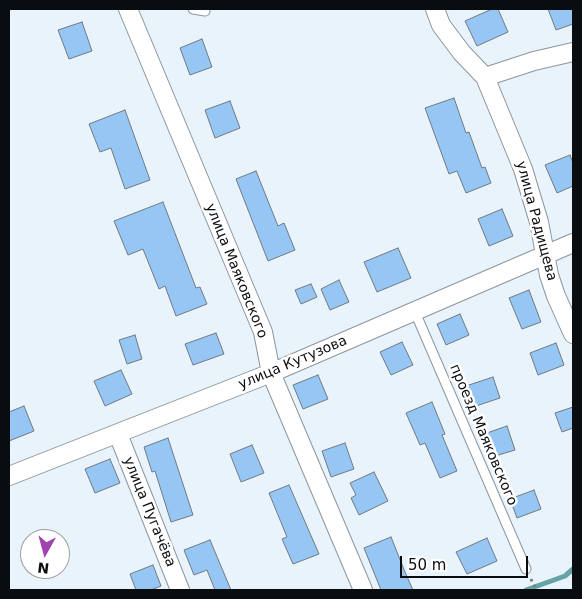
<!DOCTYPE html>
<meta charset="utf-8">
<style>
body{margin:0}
#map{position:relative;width:582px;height:599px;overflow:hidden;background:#e9f3fc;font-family:"DejaVu Sans",sans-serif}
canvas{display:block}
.frame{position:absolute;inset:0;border:10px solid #0a0d10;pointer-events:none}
.north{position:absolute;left:20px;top:529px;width:50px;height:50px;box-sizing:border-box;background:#fff;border:1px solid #9d9e9f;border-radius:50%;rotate:187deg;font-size:14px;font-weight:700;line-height:20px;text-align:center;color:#0a0d10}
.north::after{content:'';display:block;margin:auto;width:18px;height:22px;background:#a045b0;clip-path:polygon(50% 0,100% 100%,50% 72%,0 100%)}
.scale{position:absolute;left:400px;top:556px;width:128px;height:22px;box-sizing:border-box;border:2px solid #0a0d10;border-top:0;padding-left:6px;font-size:15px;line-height:18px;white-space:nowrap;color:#0a0d10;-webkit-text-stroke:4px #fff;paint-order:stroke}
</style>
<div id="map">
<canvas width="582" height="599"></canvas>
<div class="frame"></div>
<div class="north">N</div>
<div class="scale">50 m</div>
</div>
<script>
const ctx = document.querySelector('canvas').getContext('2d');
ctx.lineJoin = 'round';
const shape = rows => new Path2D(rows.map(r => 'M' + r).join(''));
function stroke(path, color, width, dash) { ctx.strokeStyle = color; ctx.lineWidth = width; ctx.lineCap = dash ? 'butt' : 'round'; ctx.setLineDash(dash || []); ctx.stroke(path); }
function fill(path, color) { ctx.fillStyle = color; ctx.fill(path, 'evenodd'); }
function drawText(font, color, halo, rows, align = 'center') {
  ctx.font = font + ' "DejaVu Sans",sans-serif'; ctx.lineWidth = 5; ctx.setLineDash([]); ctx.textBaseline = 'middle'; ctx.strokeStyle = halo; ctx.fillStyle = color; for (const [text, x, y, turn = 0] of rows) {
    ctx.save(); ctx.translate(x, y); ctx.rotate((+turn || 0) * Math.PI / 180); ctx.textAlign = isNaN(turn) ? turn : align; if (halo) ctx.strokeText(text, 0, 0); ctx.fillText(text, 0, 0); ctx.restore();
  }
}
const stream = shape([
 [526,590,565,576,573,569]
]);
const building = shape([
 [492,9,498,9,508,32,477,46,465,21,492,9],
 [548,9,573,9,573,24,556,30,548,9],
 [82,22,92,51,69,59,58,30,82,22],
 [202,39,212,67,190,75,180,48,202,39],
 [454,98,466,133,469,132,482,168,485,167,491,183,466,193,457,171,449,174,425,108,454,98],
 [230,101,240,128,215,138,205,110,230,101],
 [125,110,150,180,125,189,111,148,100,152,89,124,125,110],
 [570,155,573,163,573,186,557,193,545,165,570,155],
 [256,171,278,226,284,223,295,250,268,261,236,179,256,171],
 [163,202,196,288,200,287,207,304,176,316,165,286,159,289,143,249,128,255,114,221,163,202],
 [502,209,513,236,489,246,478,219,502,209],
 [398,248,411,278,377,292,364,262,398,248],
 [339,280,349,302,330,310,321,289,339,280],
 [311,284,317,297,301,304,295,290,311,284],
 [529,290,541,322,522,329,509,298,529,290],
 [460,314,469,335,446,345,437,324,460,314],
 [216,333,224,354,193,365,185,344,216,333],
 [135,335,142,359,127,364,119,340,135,335],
 [402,342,413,365,391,375,380,352,402,342],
 [556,343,564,365,538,375,530,353,556,343],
 [121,370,132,394,105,406,94,381,121,370],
 [318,375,328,399,303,409,293,385,318,375],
 [493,377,500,398,473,407,466,386,493,377],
 [432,402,445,434,442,435,457,471,440,478,425,443,420,445,406,413,432,402],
 [24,406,34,431,9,441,9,412,24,406],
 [573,407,573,428,562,432,555,413,573,407],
 [507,426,515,450,492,457,484,434,507,426],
 [168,438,193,515,171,522,155,471,152,472,144,447,168,438],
 [345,443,354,469,331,477,322,451,345,443],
 [252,445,264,473,241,482,230,454,252,445],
 [110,459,120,483,95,493,85,469,110,459],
 [374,472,388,501,359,515,351,498,356,495,350,483,374,472],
 [289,485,319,554,293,564,282,539,287,537,269,493,289,485],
 [534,490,541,509,517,518,510,499,534,490],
 [391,537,405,572,413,590,381,590,364,548,391,537],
 [487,538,497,561,467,574,456,552,487,538],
 [210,540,231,590,215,590,207,570,194,575,184,550,210,540],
 [153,565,161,586,151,590,136,590,130,574,153,565]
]);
const path = shape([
 [531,579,536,590]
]);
const service = shape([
 [193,9,205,11],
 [415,312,526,569]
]);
const minor = shape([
 [128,9,263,332,271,373,363,590],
 [435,9,441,25,462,53,485,77,523,169,539,222,549,275,556,296,573,334],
 [485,77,534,61,573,52],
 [118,434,180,590],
 [9,476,271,373,573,243]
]);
const streetNames = [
 ["улица Радищева",536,221,75],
 ["улица Маяковского",236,271,68],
 ["улица Кутузова",293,363,-23],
 ["проезд Маяковского",483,435,67],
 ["улица Пугачёва",149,512,68]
];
stroke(stream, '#66a3a6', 5);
fill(building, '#96c6f4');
stroke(building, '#717981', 1);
stroke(service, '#8d959d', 11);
stroke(minor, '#8d959d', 20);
stroke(path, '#757c82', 3, [2.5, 4]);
stroke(service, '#fff', 9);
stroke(minor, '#fff', 18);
drawText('14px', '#0a0d10', '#fff', streetNames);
</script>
